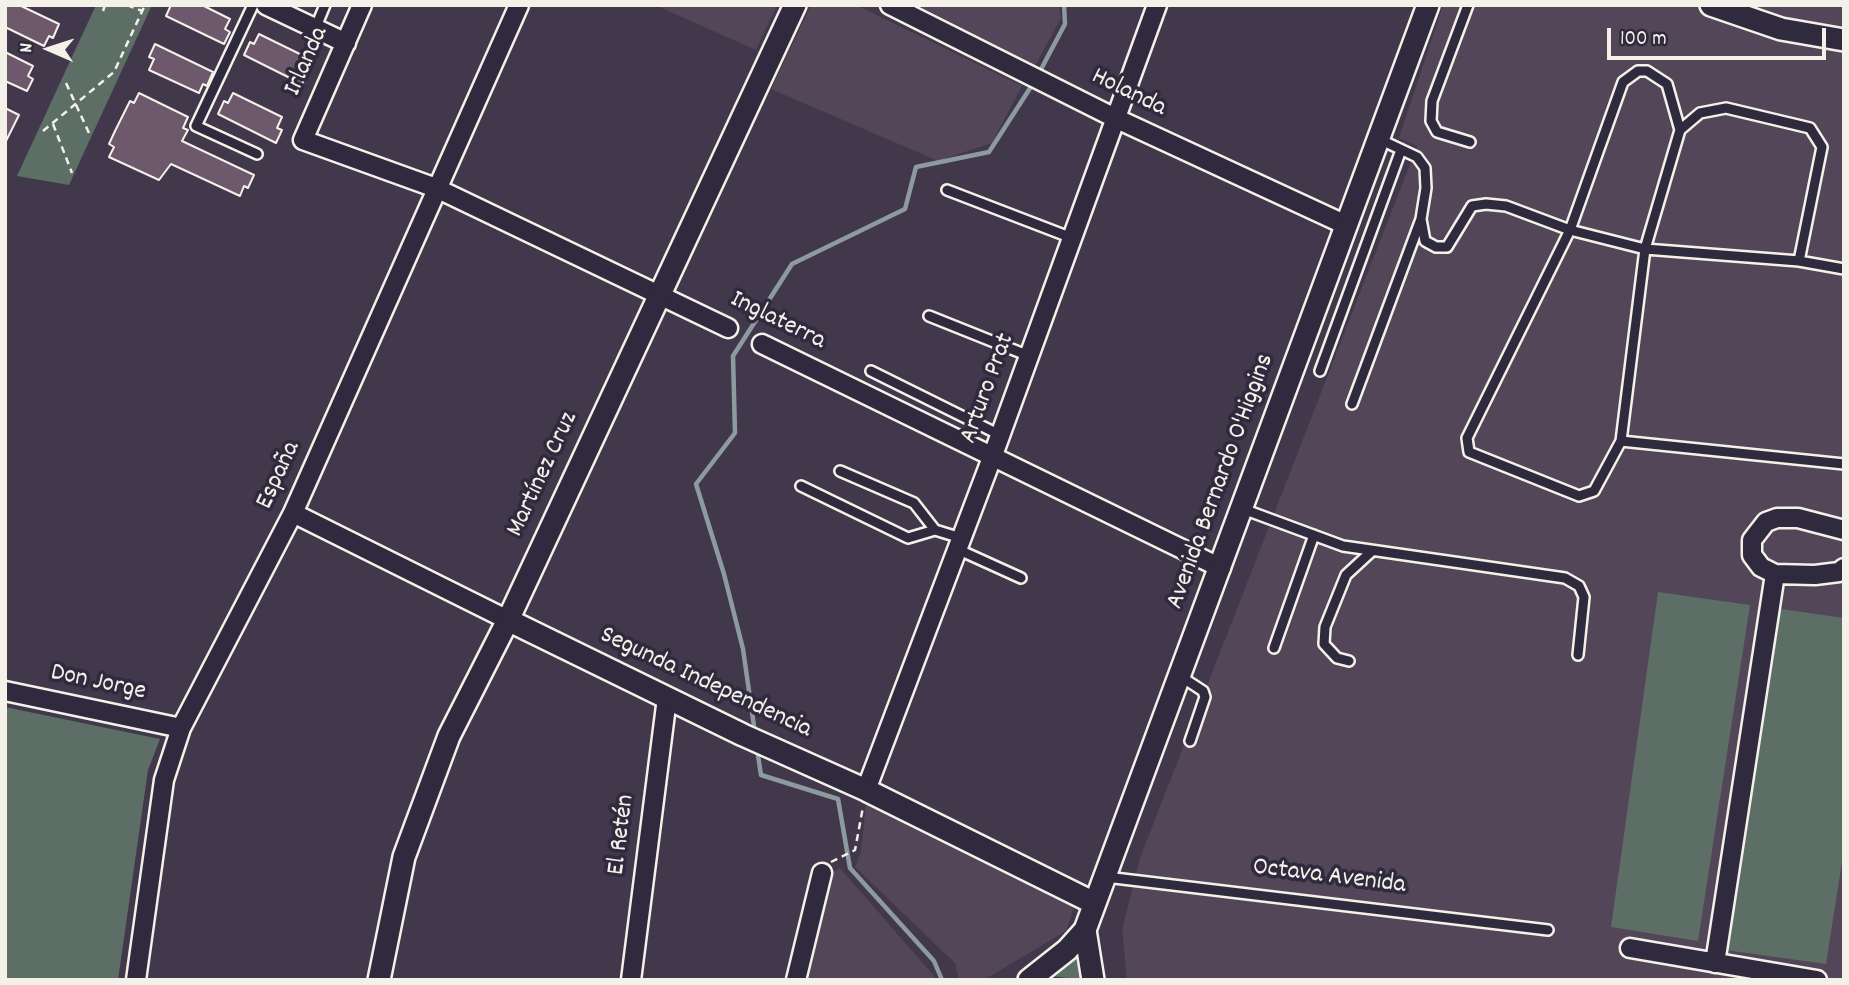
<!DOCTYPE html>
<meta charset="utf-8">
<style>
body{margin:0}
#map{position:relative;width:1849px;height:985px;overflow:hidden;background:#42384b;font-family:Dekko,sans-serif}
canvas{display:block}
.frame{position:absolute;inset:0;border:7px solid #f4f1e8;pointer-events:none}
.north{position:absolute;left:14px;top:14px;width:70px;height:70px;-webkit-text-stroke:5px #2f2a3d;paint-order:stroke;rotate:273deg;font-size:19px;font-weight:700;line-height:28px;text-align:center;color:#f4f1e8}
.north::after{content:'';display:block;margin:auto;width:24px;height:32px;background:#f4f1e8;clip-path:polygon(50% 0,100% 100%,50% 72%,0 100%)}
.scale{position:absolute;left:1607px;top:28px;width:219px;height:32px;box-sizing:border-box;border:4px solid #f4f1e8;border-top:0;padding-left:9px;font-size:21px;line-height:24px;white-space:nowrap;color:#f4f1e8;-webkit-text-stroke:5px #2f2a3d;paint-order:stroke}
</style>
<div id="map">
<canvas width="1849" height="985"></canvas>
<div class="frame"></div>
<div class="north">N</div>
<div class="scale">100 m</div>
</div>
<script>
const ctx = document.querySelector('canvas').getContext('2d');
ctx.lineJoin = 'round';
function fill(path, color) { ctx.fillStyle = color; ctx.fill(path, 'evenodd'); }
const shape = rows => new Path2D(rows.map(r => 'M' + r).join(''));
function stroke(path, color, width, dash) { ctx.strokeStyle = color; ctx.lineWidth = width; ctx.lineCap = dash ? 'butt' : 'round'; ctx.setLineDash(dash || []); ctx.stroke(path); }
function drawText(font, color, halo, rows, align = 'center') {
  ctx.font = font + ' Dekko,sans-serif'; ctx.lineWidth = 7; ctx.setLineDash([]); ctx.textBaseline = 'middle'; ctx.strokeStyle = halo; ctx.fillStyle = color; for (const [text, x, y, turn = 0] of rows) {
    ctx.save(); ctx.translate(x, y); ctx.rotate((+turn || 0) * Math.PI / 180); ctx.textAlign = isNaN(turn) ? turn : align; if (halo) ctx.strokeText(text, 0, 0); ctx.fillText(text, 0, 0); ctx.restore();
  }
}
const built = shape([
 [655,5,777,5,756,50],
 [811,5,856,5,1022,86,992,143,938,161,771,89],
 [917,5,1059,5,1061,18,1035,66],
 [1443,5,1844,5,1844,980,1127,980,1122,930,1140,858,1417,146,1399,138],
 [866,803,1074,907,1066,931,984,980,959,980,955,963,855,867,861,852],
 [840,868,934,976,934,980,801,980,830,873]
]);
const green = shape([
 [96,5,152,5,69,185,17,176],
 [1658,592,1750,605,1698,941,1611,927],
 [1774,608,1844,618,1844,849,1826,964,1725,950],
 [5,707,160,739,148,770,118,980,5,980],
 [1079,949,1083,980,1051,976]
]);
const stream = shape([
 [1038,75,1065,24,1064,5],
 [755,733,743,649,724,574,696,484,735,433,733,356,792,264,905,209,916,167,989,152,1034,82],
 [757,749,761,775,838,799,850,868,934,961,942,980]
]);
const building = shape([
 [5,5,19,5,59,24,53,38,49,36,44,46,5,27,5,5],
 [171,5,202,5,230,19,225,29,230,32,224,44,166,16,171,5],
 [259,34,308,58,303,69,308,71,302,84,244,55,250,42,254,44,259,34],
 [155,44,213,72,207,86,203,84,199,93,149,70,154,59,149,57,155,44],
 [5,52,33,66,28,76,33,79,27,91,5,81,5,52],
 [139,93,188,117,183,128,188,130,182,141,254,175,248,188,244,186,240,196,171,164,159,180,109,157,114,147,109,144,115,131,130,101,134,103,139,93],
 [233,93,282,117,277,128,282,130,276,143,218,114,224,101,228,103,233,93],
 [5,108,19,115,5,143,5,108]
]);
const path = shape([
 [127,5,142,11],
 [103,11,105,5],
 [66,83,89,133],
 [53,124,72,173],
 [43,131,114,72,145,5],
 [831,862,855,850,863,807]
]);
const service = shape([
 [253,5,196,126,257,154],
 [1468,5,1432,101,1431,121,1437,132,1470,142],
 [315,29,325,5],
 [947,190,1072,238],
 [1421,219,1425,241,1436,247,1447,247,1472,206,1486,204,1506,206,1570,230,1623,82,1638,71,1647,71,1667,84,1680,130],
 [1799,261,1822,147,1810,128,1726,108,1700,113,1680,130,1645,249,1621,441,1594,491,1579,496,1469,452,1467,438,1570,230,1645,249,1799,261,1844,269],
 [929,316,1029,356],
 [871,371,1000,435],
 [1320,371,1401,150],
 [1352,404,1421,219,1426,188,1425,168,1417,157,1379,139],
 [1621,441,1844,464],
 [840,471,914,503,935,530],
 [801,486,908,538,935,530,961,538],
 [1243,509,1343,546,1565,578,1579,586,1584,597,1578,655],
 [957,549,1021,578],
 [1274,648,1314,535],
 [1349,661,1337,658,1324,644,1325,627,1346,575,1372,551],
 [1180,676,1203,691,1205,697,1190,741],
 [1106,877,1548,930]
]);
const minor = shape([
 [266,5,346,43],
 [362,5,303,140,436,188,728,328],
 [890,5,1115,118,1346,225],
 [762,344,1221,568],
 [293,513,508,620],
 [1844,530,1798,518,1777,518,1766,522,1752,540,1752,555,1761,567,1775,574,1815,575,1839,572,1844,568],
 [5,691,181,728],
 [866,790,993,455,1157,5],
 [1630,948,1817,980],
 [1715,963,1775,574],
 [136,980,164,780,181,728,293,513,519,5],
 [631,980,667,698],
 [796,980,822,873]
]);
const tertiary = shape([
 [1711,5,1781,29,1844,40],
 [508,620,743,735,866,790,1094,903],
 [379,980,404,857,449,736,508,620,795,5],
 [1029,980,1067,950,1085,930],
 [1093,980,1085,930,1428,5]
]);
const streetNames = [
 ["Irlanda",308,62,-66],
 ["Holanda",1128,94,26],
 ["Inglaterra",777,322,26],
 ["Arturo Prat",989,389,-70],
 ["Martínez Cruz",544,475,-65],
 ["España",280,476,-65],
 ["Avenida Bernardo O'Higgins",1222,482,-70],
 ["Don Jorge",98,684,12],
 ["Segunda Independencia",705,684,25],
 ["El Retén",623,835,-83],
 ["Octava Avenida",1329,878,7]
];
fill(built, '#524658');
fill(green, '#5d6e66');
stroke(stream, '#8d9ba1', 4.5);
fill(building, '#6d586c');
stroke(building, '#f4f1e8', 2);
stroke(service, '#f4f1e8', 14);
stroke(minor, '#f4f1e8', 23);
stroke(tertiary, '#f4f1e8', 26);
stroke(path, '#f4f1e8', 2.5, [7, 5]);
stroke(service, '#2f2a3d', 9);
stroke(minor, '#2f2a3d', 18);
stroke(tertiary, '#2f2a3d', 21);
drawText('26px', '#f4f1e8', '#2f2a3d', streetNames);
</script>
